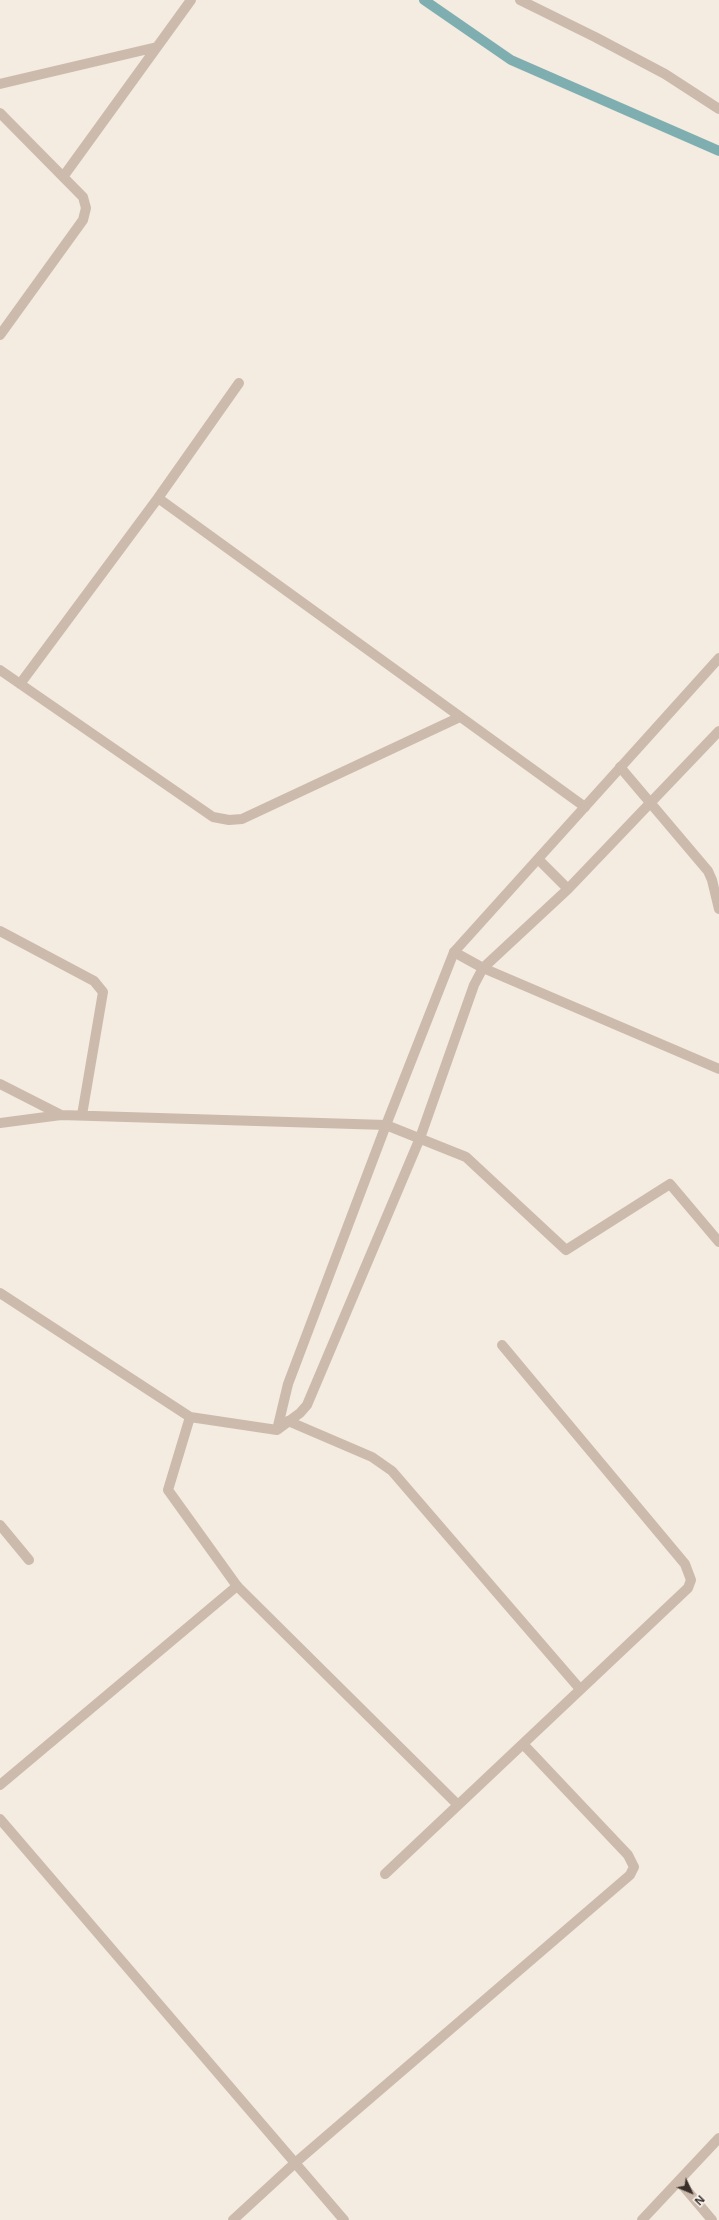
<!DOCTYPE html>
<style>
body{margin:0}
#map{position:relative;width:719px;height:2220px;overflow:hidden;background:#f4ebe1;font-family:"Open Sans",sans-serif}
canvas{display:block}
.north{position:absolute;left:671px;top:2172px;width:40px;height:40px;-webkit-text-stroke:3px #fbf5ee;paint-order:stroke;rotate:134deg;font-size:11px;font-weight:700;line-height:16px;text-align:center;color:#3a302b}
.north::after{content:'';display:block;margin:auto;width:14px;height:18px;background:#3a302b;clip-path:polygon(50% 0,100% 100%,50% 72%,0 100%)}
</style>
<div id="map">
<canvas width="719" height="2220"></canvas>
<div class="north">N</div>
</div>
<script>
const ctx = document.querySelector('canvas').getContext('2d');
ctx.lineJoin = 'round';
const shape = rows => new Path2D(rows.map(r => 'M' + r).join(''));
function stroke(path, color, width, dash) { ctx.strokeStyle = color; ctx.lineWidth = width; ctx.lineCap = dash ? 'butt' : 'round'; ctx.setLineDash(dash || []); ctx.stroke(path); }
const stream = shape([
 [424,0,511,60,719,151]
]);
const minor = shape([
 [520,0,595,37,665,74,719,109],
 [0,84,157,47],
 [0,113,83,197,86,208,83,220,0,335],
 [63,177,191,0],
 [158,498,585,807],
 [0,670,213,817,229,820,242,819,460,717],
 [20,684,158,498,239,383],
 [620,767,708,871,712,880,719,909],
 [0,931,94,981,103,992,82,1115],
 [454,952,483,968,719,1069],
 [0,1084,61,1115],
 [0,1123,61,1115,386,1125],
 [288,1421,372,1457,392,1471,580,1689],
 [0,1525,29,1560],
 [237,1586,458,1805],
 [385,1874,688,1588,691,1580,685,1564,502,1345],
 [679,2181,712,2220],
 [233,2220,295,2163,630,1875,634,1867,628,1855,523,1744],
 [642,2220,719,2138]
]);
const tertiary = shape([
 [538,859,568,889],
 [386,1125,466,1157,566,1250,670,1184,719,1242],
 [0,1293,190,1417,277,1430,300,1413,307,1405,420,1138,474,985,483,968,568,889,719,731],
 [277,1430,288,1384,386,1125,454,952,719,658],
 [0,1785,237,1586,168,1490,190,1417],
 [0,1819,344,2220]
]);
stroke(stream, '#7faeb1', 10);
stroke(minor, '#ccbbac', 10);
stroke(tertiary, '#ccbbac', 10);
</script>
